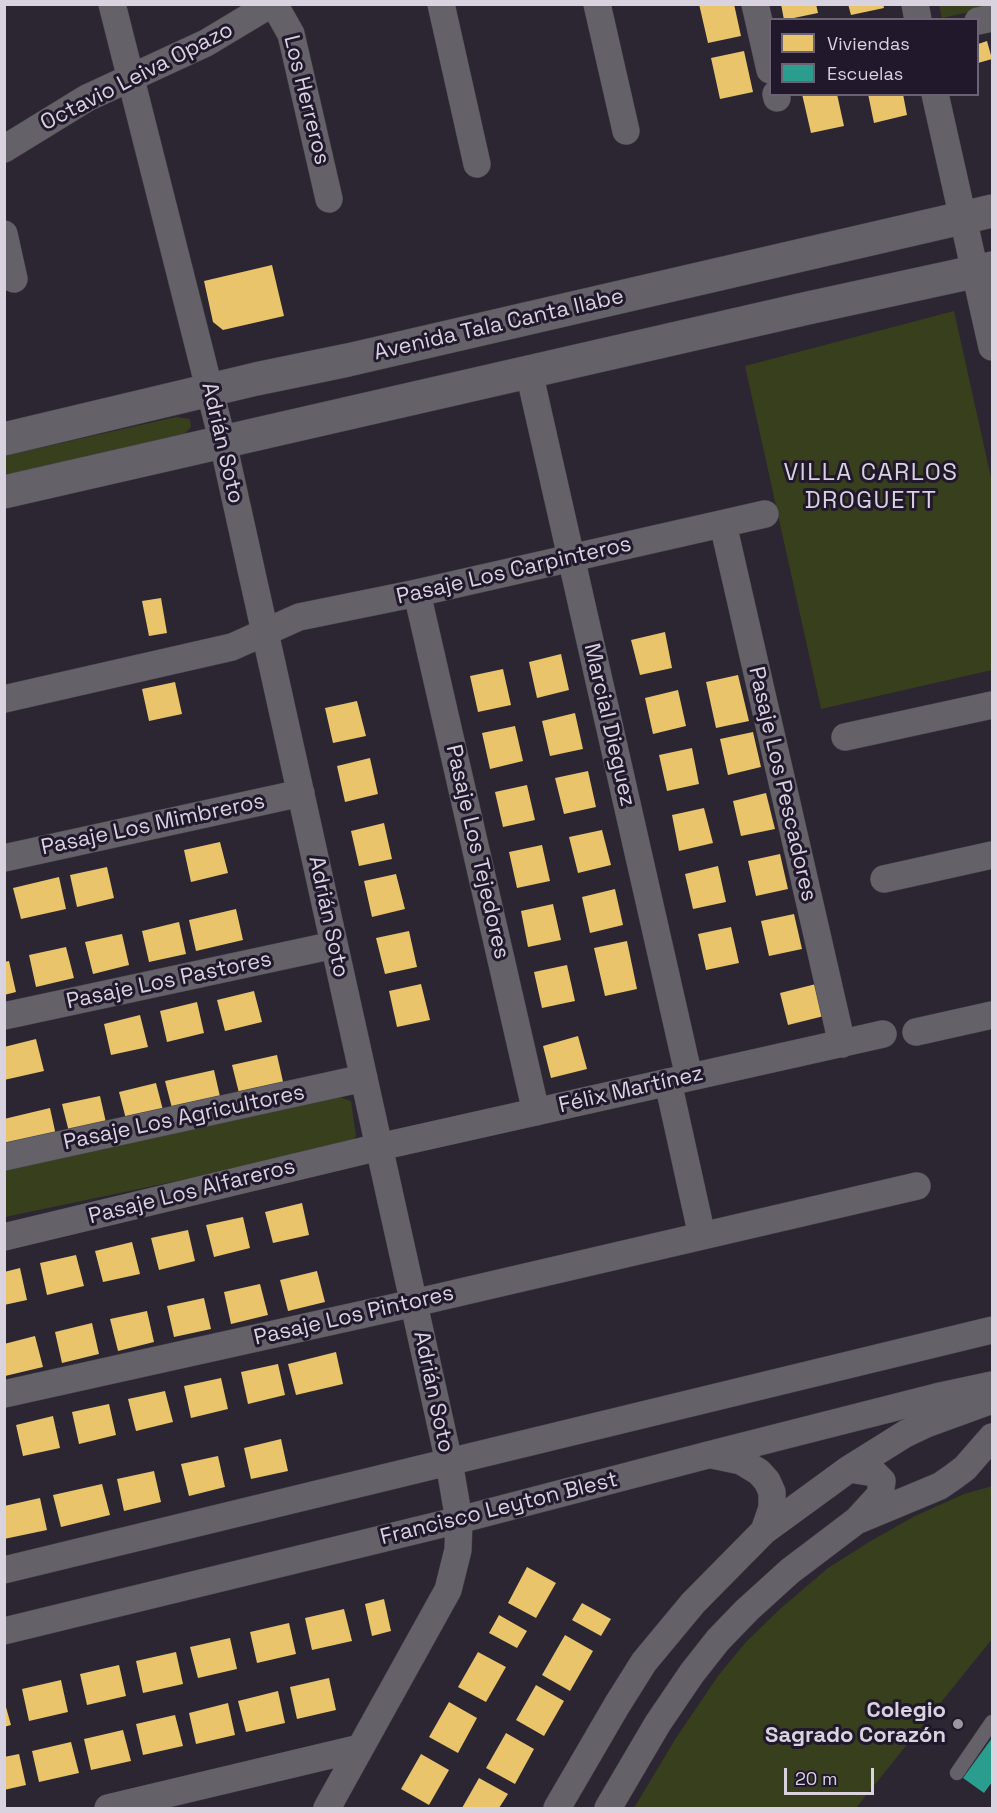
<!DOCTYPE html>
<meta charset="utf-8">
<style>
body{margin:0}
#map{position:relative;width:997px;height:1813px;overflow:hidden;background:#2b2631;font-family:"Space Grotesk",sans-serif}
canvas{display:block}
.frame{position:absolute;inset:0;border:6px solid #d9d3e0;pointer-events:none}
.legend{position:absolute;left:769px;top:18px;width:210px;height:78px;box-sizing:border-box;background:#21182c;border:2px solid #6b6374;margin:0;padding:8px 10px;list-style:none;font-size:18px;color:#d9d3e0}
.legend li{display:flex;align-items:center;gap:12px;height:30px}
.legend b{width:30px;border:2px solid #6b6374}
.scale{position:absolute;left:784px;top:1768px;width:90px;height:27px;box-sizing:border-box;border:3px solid #d9d3e0;border-top:0;padding-left:8px;font-size:18px;line-height:21px;white-space:nowrap;color:#d9d3e0;-webkit-text-stroke:4px #21182c;paint-order:stroke}
</style>
<div id="map">
<canvas width="997" height="1813"></canvas>
<div class="frame"></div>
<ul class="legend">
<li><b style="height:16px;background:#e9c46a"></b>Viviendas</li>
<li><b style="height:16px;background:#2a9d8f"></b>Escuelas</li>
</ul>
<div class="scale">20 m</div>
</div>
<script>
const ctx = document.querySelector('canvas').getContext('2d');
ctx.lineJoin = 'round';
function fill(path, color) { ctx.fillStyle = color; ctx.fill(path, 'evenodd'); }
const shape = rows => new Path2D(rows.map(r => 'M' + r).join(''));
function stroke(path, color, width, dash) { ctx.strokeStyle = color; ctx.lineWidth = width; ctx.lineCap = dash ? 'butt' : 'round'; ctx.setLineDash(dash || []); ctx.stroke(path); }
function drawText(font, color, halo, rows, align = 'center') {
  ctx.font = font + ' "Space Grotesk",sans-serif'; ctx.lineWidth = 6; ctx.setLineDash([]); ctx.textBaseline = 'middle'; ctx.strokeStyle = halo; ctx.fillStyle = color; for (const [text, x, y, turn = 0] of rows) {
    ctx.save(); ctx.translate(x, y); ctx.rotate((+turn || 0) * Math.PI / 180); ctx.textAlign = isNaN(turn) ? turn : align; if (halo) ctx.strokeText(text, 0, 0); ctx.fillText(text, 0, 0); ctx.restore();
  }
}
const green = shape([
 [939,5,992,5,992,7,942,18],
 [954,311,992,482,992,670,821,709,745,366],
 [176,417,190,419,191,427,184,434,5,477,4,456],
 [336,1096,351,1101,356,1136,349,1145,5,1217,4,1169],
 [992,1486,992,1639,856,1808,634,1808,676,1738,718,1676,746,1642,780,1609,828,1568,869,1542,913,1517,964,1494]
]);
const homes = shape([
 [699,4,734,4,741,36,708,43],
 [781,4,816,4,818,13,784,20],
 [848,4,883,4,884,8,851,15],
 [987,41,992,59,978,63,978,44],
 [744,51,753,92,720,99,711,58],
 [802,94,837,94,844,126,811,133],
 [868,94,903,94,907,115,874,123],
 [272,265,284,316,223,330,213,322,204,281],
 [161,598,167,633,149,636,142,601],
 [665,632,672,668,640,675,631,640],
 [561,654,569,690,537,698,529,662],
 [503,669,511,705,478,712,470,676],
 [738,675,749,721,716,728,706,682],
 [175,682,182,714,149,721,142,689],
 [678,690,686,726,653,734,645,698],
 [357,701,366,736,333,743,325,708],
 [575,713,583,749,550,756,542,721],
 [515,726,523,761,490,769,482,733],
 [753,732,761,767,728,775,720,739],
 [692,748,699,784,667,791,659,755],
 [370,758,378,794,345,802,337,766],
 [588,771,596,807,564,814,555,778],
 [527,785,535,820,503,827,495,792],
 [766,793,775,829,741,836,733,801],
 [704,808,713,843,679,851,672,815],
 [384,823,392,859,359,866,351,831],
 [602,830,611,865,578,873,569,837],
 [220,842,228,873,191,882,184,850],
 [542,845,550,881,517,888,509,852],
 [780,854,788,889,756,896,748,861],
 [718,866,726,902,693,909,685,874],
 [107,867,114,898,77,907,70,875],
 [396,874,405,909,372,917,364,881],
 [59,877,66,909,21,919,13,888],
 [615,889,623,925,590,933,582,897],
 [553,904,561,940,528,947,521,911],
 [236,909,243,940,196,951,189,920],
 [794,914,802,949,769,956,761,921],
 [179,922,186,954,149,962,142,931],
 [731,927,739,963,706,970,698,934],
 [409,931,417,967,385,974,376,938],
 [122,934,129,965,93,974,85,942],
 [627,941,637,989,605,996,594,948],
 [66,947,74,978,36,987,29,955],
 [9,961,16,992,4,995,4,962],
 [567,965,575,1001,542,1008,534,972],
 [421,984,430,1020,397,1027,389,991],
 [816,984,824,1016,788,1025,780,993],
 [254,991,262,1022,225,1031,217,1000],
 [197,1002,204,1033,167,1042,160,1011],
 [140,1015,148,1047,111,1055,104,1024],
 [578,1036,587,1069,551,1078,543,1046],
 [36,1039,44,1071,4,1080,4,1047],
 [277,1055,284,1086,240,1097,232,1065],
 [214,1070,221,1101,173,1112,165,1081],
 [156,1083,164,1114,127,1123,119,1092],
 [100,1096,107,1127,70,1136,62,1104],
 [50,1108,57,1140,4,1149,4,1119],
 [302,1203,309,1235,273,1243,265,1212],
 [243,1217,250,1248,214,1257,206,1225],
 [188,1230,195,1261,159,1270,151,1238],
 [132,1242,140,1274,103,1282,95,1251],
 [76,1255,84,1286,47,1295,40,1263],
 [20,1268,27,1300,4,1305,4,1272],
 [317,1271,325,1302,288,1311,280,1280],
 [260,1284,268,1315,231,1324,224,1292],
 [204,1298,211,1329,174,1337,167,1306],
 [147,1311,154,1342,118,1351,110,1319],
 [92,1323,99,1354,62,1363,55,1332],
 [35,1336,43,1367,5,1376,4,1344],
 [336,1352,343,1384,296,1395,288,1364],
 [278,1364,285,1395,248,1404,241,1372],
 [221,1378,228,1409,191,1418,184,1386],
 [165,1391,173,1422,136,1431,128,1399],
 [109,1404,116,1435,79,1444,72,1412],
 [53,1416,60,1448,23,1456,16,1425],
 [281,1439,288,1471,251,1479,244,1448],
 [218,1456,225,1487,189,1496,181,1464],
 [154,1471,161,1502,124,1511,117,1479],
 [102,1484,110,1515,61,1527,53,1495],
 [40,1498,47,1530,4,1539,4,1506],
 [527,1567,556,1583,536,1618,508,1603],
 [384,1599,391,1631,372,1636,365,1604],
 [582,1603,611,1619,601,1636,572,1620],
 [344,1609,352,1641,312,1650,305,1618],
 [499,1615,527,1631,517,1648,489,1633],
 [289,1623,296,1654,257,1663,250,1632],
 [565,1635,593,1651,570,1691,542,1675],
 [230,1638,237,1669,198,1678,190,1647],
 [176,1652,183,1684,143,1693,136,1661],
 [478,1652,506,1667,486,1702,458,1687],
 [119,1665,126,1696,87,1705,80,1674],
 [329,1678,336,1710,297,1719,290,1687],
 [61,1680,68,1712,29,1721,22,1689],
 [536,1685,564,1701,544,1736,516,1720],
 [278,1691,285,1723,246,1732,238,1701],
 [4,1700,11,1725,4,1727],
 [449,1702,477,1718,458,1753,429,1737],
 [228,1703,235,1735,196,1744,189,1713],
 [175,1715,183,1746,143,1755,136,1724],
 [123,1730,131,1761,91,1770,84,1739],
 [506,1733,534,1749,515,1784,486,1768],
 [71,1742,79,1773,39,1782,32,1751],
 [19,1754,26,1785,4,1790,4,1757],
 [421,1754,449,1770,429,1805,401,1789],
 [479,1778,508,1794,499,1808,462,1808]
]);
const schools = shape([
 [992,1738,992,1782,984,1793,963,1778]
]);
const service = shape([
 [957,1773,992,1722]
]);
const minor = shape([
 [112,4,223,443,449,1462,459,1520,458,1550,448,1590,327,1808],
 [274,4,291,34,329,199],
 [441,4,477,164],
 [597,4,626,131],
 [755,4,770,70],
 [915,4,918,20],
 [978,21,992,18],
 [776,94,777,98],
 [935,94,992,347],
 [4,149,87,98,206,43,271,4],
 [4,234,14,279],
 [529,372,689,1077],
 [723,524,842,1044],
 [417,593,536,1112],
 [4,699,232,647,299,617,417,593,765,514],
 [845,737,992,705],
 [4,858,301,793],
 [884,879,992,855],
 [4,1016,334,945],
 [916,1032,992,1015],
 [668,1082,702,1236],
 [4,1157,364,1078],
 [4,1237,379,1147,883,1034],
 [4,1394,414,1303,917,1186],
 [712,1455,741,1461,759,1472,767,1481,772,1492,772,1508,764,1531],
 [849,1469,874,1473,882,1481,880,1495,859,1518],
 [4,1570,992,1330],
 [4,1631,459,1520,708,1455,936,1397,992,1385],
 [108,1808,360,1748],
 [557,1808,617,1705,644,1662,693,1603,764,1531,849,1469,905,1434,926,1424,992,1400],
 [608,1808,658,1723,692,1673,718,1640,747,1610,790,1571,856,1521,940,1486,953,1477,965,1468,992,1437]
]);
const tertiary = shape([
 [4,439,256,379,348,360,992,211],
 [4,492,808,308,992,268]
]);
const markers = [
 [958,1724,6,"#9c96a3"]
];
const streetNames = [
 ["Octavio Leiva Opazo",137,77,-27],
 ["Los Herreros",306,100,76],
 ["Avenida Tala Canta Ilabe",499,325,-13],
 ["Adrián Soto",222,443,77],
 ["Pasaje Los Carpinteros",514,571,-13],
 ["Marcial Dieguez",609,725,77],
 ["Pasaje Los Pescadores",782,784,77],
 ["Pasaje Los Mimbreros",153,825,-12],
 ["Pasaje Los Tejedores",477,852,77],
 ["Adrián Soto",328,917,78],
 ["Pasaje Los Pastores",169,981,-12],
 ["Félix Martínez",631,1090,-13],
 ["Pasaje Los Agricultores",184,1118,-12],
 ["Pasaje Los Alfareros",192,1192,-14],
 ["Pasaje Los Pintores",354,1316,-13],
 ["Adrián Soto",433,1392,78],
 ["Francisco Leyton Blest",499,1509,-14]
];
const poiNames = [
 ["Colegio",946,1711],
 ["Sagrado Corazón",946,1736]
];
const neighbourhoodNames = [
 ["VILLA CARLOS",871,473],
 ["DROGUETT",871,501]
];
fill(green, '#383f1d');
fill(homes, '#e9c46a');
fill(schools, '#2a9d8f');
stroke(service, '#47434d', 15);
stroke(minor, '#47434d', 28);
stroke(tertiary, '#47434d', 34);
stroke(service, '#646169', 14);
stroke(minor, '#646169', 27);
stroke(tertiary, '#646169', 33);
for (const [x, y, r, color] of markers) { const dot = new Path2D(); dot.arc(x, y, r, 0, 2 * Math.PI); ctx.fillStyle = color; ctx.fill(dot); stroke(dot, '#21182c', 2); }
drawText('22px', '#d9d3e0', '#21182c', streetNames);
drawText('bold 22px', '#d9d3e0', '#21182c', poiNames, 'right');
ctx.letterSpacing = '1.5px';
drawText('24px', '#d9d3e0', '#21182c', neighbourhoodNames);
ctx.letterSpacing = '0px';
</script>
